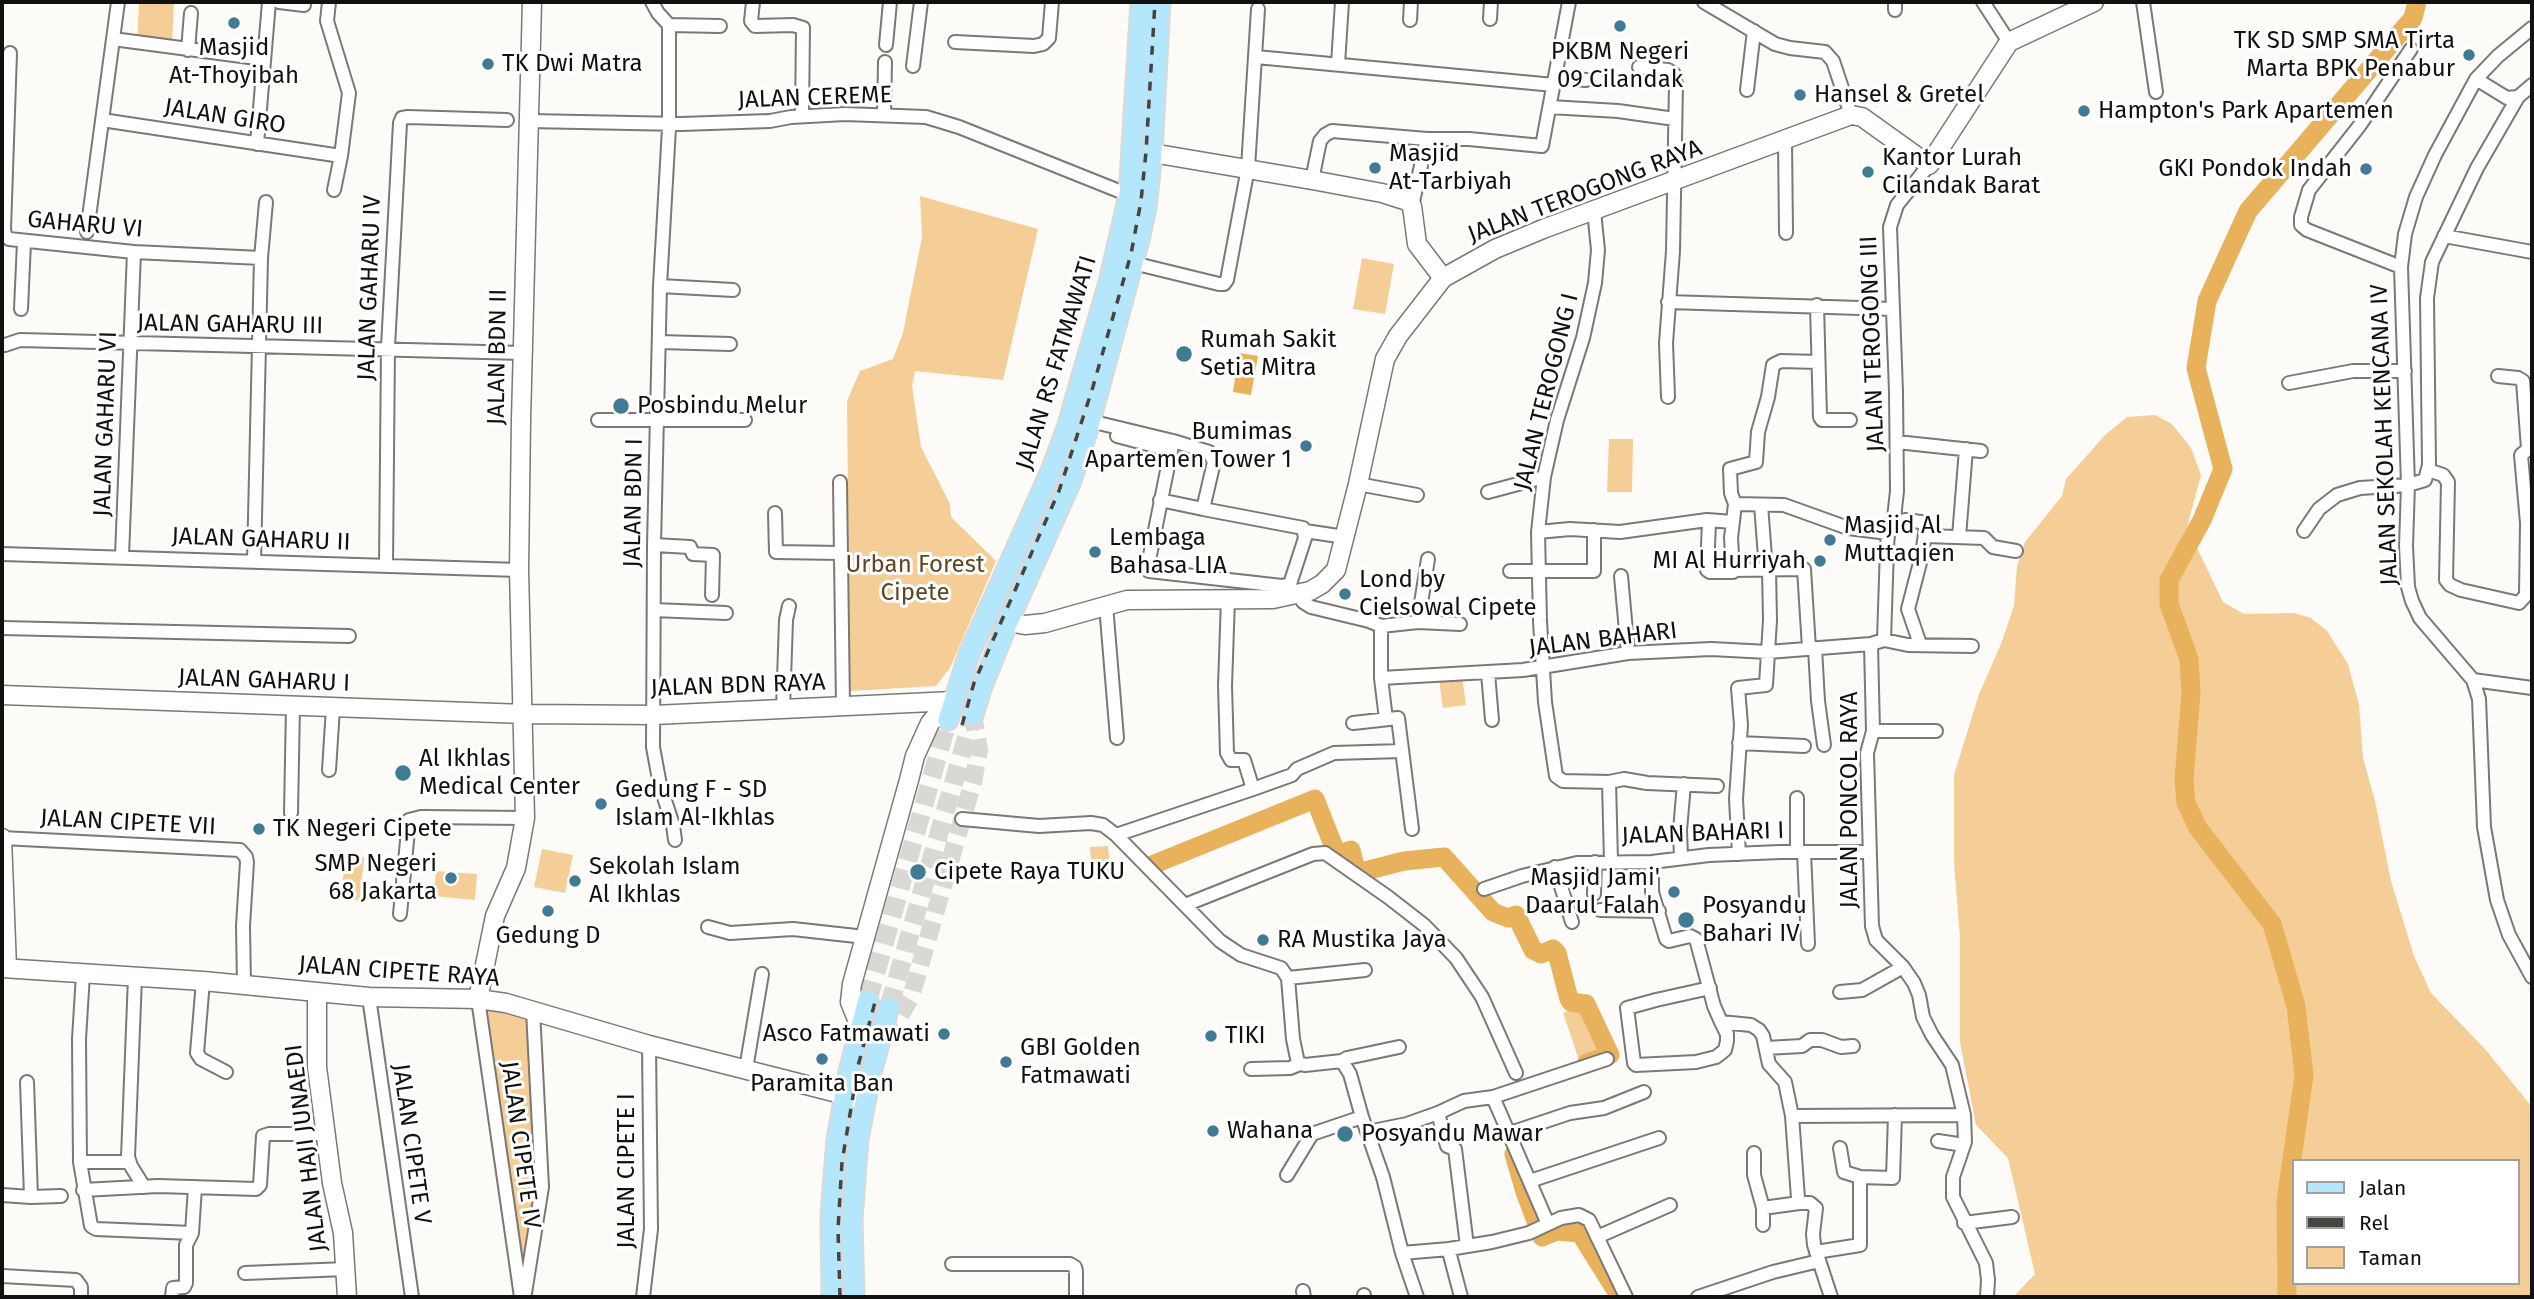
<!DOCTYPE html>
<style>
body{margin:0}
#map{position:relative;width:2534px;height:1299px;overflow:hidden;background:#fdfbf7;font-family:"Fira Sans",sans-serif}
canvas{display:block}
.frame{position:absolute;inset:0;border:4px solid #11110f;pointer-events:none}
.legend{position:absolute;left:2292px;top:1159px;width:228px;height:126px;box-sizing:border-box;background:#fff;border:2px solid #a0a09f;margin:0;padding:9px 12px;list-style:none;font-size:21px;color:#11110f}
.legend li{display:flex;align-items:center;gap:14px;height:35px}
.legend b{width:35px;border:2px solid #a0a09f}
</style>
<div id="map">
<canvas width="2534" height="1299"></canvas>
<div class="frame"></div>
<ul class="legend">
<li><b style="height:9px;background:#b5e7fc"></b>Jalan</li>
<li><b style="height:9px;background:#444441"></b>Rel</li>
<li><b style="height:19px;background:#f5ce97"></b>Taman</li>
</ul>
</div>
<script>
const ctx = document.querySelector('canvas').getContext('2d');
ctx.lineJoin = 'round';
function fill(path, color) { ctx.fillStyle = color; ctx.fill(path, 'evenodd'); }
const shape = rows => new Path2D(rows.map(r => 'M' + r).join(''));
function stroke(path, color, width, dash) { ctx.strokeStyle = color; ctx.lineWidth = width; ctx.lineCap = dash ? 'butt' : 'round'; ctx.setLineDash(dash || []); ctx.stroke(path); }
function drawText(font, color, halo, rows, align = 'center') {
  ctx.font = font + ' "Fira Sans",sans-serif'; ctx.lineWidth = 6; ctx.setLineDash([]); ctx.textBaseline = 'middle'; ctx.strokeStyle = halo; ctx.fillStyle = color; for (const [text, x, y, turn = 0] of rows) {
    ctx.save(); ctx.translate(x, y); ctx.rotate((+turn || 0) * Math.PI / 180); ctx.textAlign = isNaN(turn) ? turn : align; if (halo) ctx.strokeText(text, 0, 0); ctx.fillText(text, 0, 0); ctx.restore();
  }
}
const green = shape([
 [139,2,174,2,172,45,137,43],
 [920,196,1038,229,1003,380,915,371,912,386,921,447,950,504,951,517,996,561,950,668,936,686,850,691,847,401,860,371,893,359,903,333,922,237],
 [1362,258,1394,264,1385,314,1353,309],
 [2155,415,2172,424,2191,448,2201,475,2187,527,2223,602,2244,614,2294,613,2311,618,2327,631,2348,664,2359,705,2363,758,2375,801,2391,881,2414,956,2431,993,2485,1049,2532,1107,2532,1297,2013,1297,2035,1274,2008,1158,1976,1125,1960,1042,1960,938,1954,863,1954,775,1979,694,2001,644,2014,606,2017,566,2025,542,2062,496,2066,479,2105,435,2127,417],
 [2294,1161,2518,1161,2518,1283,2294,1283],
 [1609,439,1633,439,1632,492,1607,492],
 [1462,676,1466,705,1443,708,1439,680],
 [1108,846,1111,875,1092,876,1090,847],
 [542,849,573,855,565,893,534,887],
 [345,856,364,857,360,900,341,899],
 [436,871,477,874,475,900,434,896],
 [479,1003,529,1012,538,1181,523,1282],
 [1582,1006,1599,1053,1579,1060,1563,1013]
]);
const water = shape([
 [1239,353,1258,356,1251,395,1233,392]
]);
const river = shape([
 [1152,865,1315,799,1337,855,1351,850,1355,866,1361,872,1404,861,1444,857,1493,912,1508,918,1516,915,1533,950,1541,954,1553,949,1557,953,1569,999,1571,1002,1586,1004,1610,1055,1587,1063],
 [1514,1154,1525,1192,1542,1237,1557,1231,1580,1233,1620,1297],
 [2287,1297,2286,1201,2304,1075,2296,1006,2272,924,2198,828,2186,803,2184,780,2191,692,2189,659,2169,604,2169,580,2202,520,2223,469,2196,368,2207,301,2248,211,2413,18,2417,2]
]);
const secondaryTunnel = shape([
 [882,1034,898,1019,911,997,973,782,979,750,973,715]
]);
const primaryTunnel = shape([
 [868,1000,948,720],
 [889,1007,973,715]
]);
const street = shape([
 [279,2,304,5],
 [329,2,327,21,349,93,341,156,334,190],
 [652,2,658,13,669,25,669,128,660,286,654,545,653,747,660,785,673,825,675,840],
 [753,2,751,21,755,26,793,25,803,28,802,116],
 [1704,2,1775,44,1790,48,1825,52,1833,61,1851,115],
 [1983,2,2009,42],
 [2143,2,2156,92],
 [1895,10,1895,2],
 [1490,19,1491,2],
 [1410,20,1411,2],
 [669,25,720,26],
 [2532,28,2498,56,2476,79,2435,155,2416,197,2405,234,2401,267,2408,485,2406,546,2408,587,2412,601,2420,618,2473,680,2479,699,2484,827,2497,900,2509,935,2532,977],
 [113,39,264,59],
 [955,42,1034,46,1043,44,1049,38,1052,2],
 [886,45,890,2],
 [188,50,191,13],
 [10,53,4,229,5,235,9,239,134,252,261,258],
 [1256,57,1554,85],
 [1338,64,1342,2],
 [913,66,921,2],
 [1639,67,1668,70,1674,74,1676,84,1673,251,1666,343,1668,397],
 [1555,78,1586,80],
 [2476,79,2507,98,2518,97],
 [1747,90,1754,31],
 [1550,107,1618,111,1675,119],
 [884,115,885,62],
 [102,120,341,156],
 [529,121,681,124,770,121,791,117,845,114,926,117,959,127,1129,195],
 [1785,140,1786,233],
 [257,144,269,2],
 [1312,180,1320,141,1325,135,1332,131,1427,139,1469,139,1542,146,1569,2],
 [1412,206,1427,139],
 [1594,211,1598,250,1595,283,1583,338,1557,420,1544,477,1538,532,1540,621,1545,702,1556,776,1563,781,1609,782,1611,861],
 [87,232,118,2],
 [2444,236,2532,252],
 [1133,263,1219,284,1224,284,1227,280,1248,168,1258,9],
 [2401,267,2307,230,2301,225,2301,217,2309,190,2360,125,2411,49],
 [660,286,733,290],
 [1668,302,1892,309],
 [1817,305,1820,417,1822,420,1850,420],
 [21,309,24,242],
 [660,342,730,344],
 [5,345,20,340,523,353],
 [2498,376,2518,378,2523,381,2528,449],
 [2289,383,2353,371,2405,371],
 [598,420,745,420],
 [1090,421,1173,441,1209,452,1214,462,1203,509,1303,528,1305,538,1290,584,1282,586,1149,571,1148,565,1173,441],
 [1117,436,1170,450],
 [1897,442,1981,451],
 [2428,470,2443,475,2448,482,2446,580,2450,585,2461,590,2519,603,2526,595,2527,523,2521,455,2532,446],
 [840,482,843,706],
 [1358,484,1417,495],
 [1488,492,1544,477],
 [1160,500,1203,509],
 [1735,504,1731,538,1733,570,1804,569,1809,648],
 [1735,504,1731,493,1730,469,1756,462,1758,432,1768,397,1773,365,1781,361,1818,362],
 [1735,504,1784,505,1848,528,1888,533],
 [1761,505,1766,570],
 [775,513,776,552,841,553],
 [1707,520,1733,522],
 [1905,520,1921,522,1926,527,1922,555,1908,609,1920,644],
 [1305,531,1345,537],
 [2304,531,2319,509,2337,495,2360,488,2408,485,2425,480,2429,465,2427,298,2432,262,2477,168,2518,97,2532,85],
 [1538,532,1570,529,1620,532,1707,520,1709,522,1707,570,1710,572,1733,572],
 [1926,536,1984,538,1993,547,2016,551],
 [1959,537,1966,449],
 [654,545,690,547,693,554,713,555,712,595],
 [2,554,519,570],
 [122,556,134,252],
 [254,561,261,258,266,202],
 [386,565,388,347,400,123,402,118,408,117,507,120],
 [1510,571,1594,571,1594,530],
 [1621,576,1628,653],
 [1299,594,1303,602,1311,607,1369,621,1381,626,1381,678,1386,719],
 [1106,605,1117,738],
 [654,610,726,613],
 [1418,622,1428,559],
 [1381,626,1418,622,1460,624],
 [2,628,349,636],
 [1884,640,1887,548,1888,533,1894,518,1897,491,1896,392,1890,227,1897,205,1929,165],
 [1871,644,1873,731,1867,753,1872,926,1876,940,1903,967,1914,983,1919,995,1923,1017,1932,1035,1952,1065,1964,1115,1965,1142,1953,1177,1953,1197,1986,1263,1988,1280,1987,1297],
 [1815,648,1818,701,1824,745],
 [1488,673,1492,720],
 [1381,678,1523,670,1628,653,1711,649,1768,652,1871,644,1884,640,1908,645,1972,646],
 [2473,680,2532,688],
 [783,709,786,620,789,606],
 [1353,723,1398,718,1412,829],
 [1873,731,1936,731],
 [1739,743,1804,746],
 [329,770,333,708],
 [1609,782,1624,779,1647,783,1717,786],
 [1253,789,1292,775,1297,769,1334,753,1402,751],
 [1797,798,1797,852],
 [291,813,293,706],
 [962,819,1039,826,1091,823,1103,825,1116,835,1220,941,1241,955,1281,968,1288,978,1293,1039,1298,1063,1305,1065,1342,1061],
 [1116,835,1253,789,1244,760,1231,760,1227,753,1225,686,1228,599],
 [2,838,240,850,246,857,247,862,243,926,244,985],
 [1804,852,1808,944],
 [1739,854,1736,799,1741,725,1738,688,1766,685,1770,620,1769,570],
 [1681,858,1680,830,1684,784],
 [1652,862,1652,892,1666,939,1669,941,1690,936,1696,939,1714,1006,1721,1022,1751,1025,1759,1030,1763,1036,1769,1064,1785,1082,1792,1116,1798,1198,1799,1203,1810,1203,1816,1208,1813,1234,1814,1245,1831,1297],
 [1555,867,1572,922],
 [1484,889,1522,876,1577,863,1652,862,1709,855,1780,852,1869,852],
 [1594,894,1595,862],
 [1185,905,1313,854,1325,853,1388,897,1424,925,1456,958,1482,997,1516,1073],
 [1600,910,1659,911],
 [400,914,409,820,421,817,525,818],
 [708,927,730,933,793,929,865,937],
 [83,974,79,1039,80,1162,91,1226,96,1229,192,1233],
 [1288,978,1365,970],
 [203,981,197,1053,201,1059,226,1072],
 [1710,988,1656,1000,1627,1008,1634,1063,1636,1065,1696,1062,1716,1057,1725,1050,1727,1041,1727,1034,1721,1022],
 [1840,992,1862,990,1903,967],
 [369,997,412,1297],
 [478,999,521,1297],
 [1766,1048,1802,1046,1810,1040,1822,1040,1841,1047,1853,1046],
 [1342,1061,1350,1074,1362,1117,1383,1177,1402,1253,1417,1297],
 [1342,1061,1347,1058,1399,1047],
 [746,1069,762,974],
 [1251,1069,1290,1068,1300,1064],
 [27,1082,31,1197],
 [1493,1097,1607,1059],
 [1792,1116,1964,1115],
 [1368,1132,1407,1124,1438,1113],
 [1510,1133,1570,1113,1604,1108,1644,1092],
 [1938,1141,1964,1145],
 [1754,1153,1754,1175,1763,1208],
 [128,1157,131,1166,144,1187],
 [80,1162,122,1162,127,1161,128,1157,135,977],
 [1287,1175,1312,1134,1362,1117],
 [1860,1177,1893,1178,1895,1115],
 [1530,1181,1659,1138],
 [83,1190,158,1186,256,1189,260,1185,263,1136,269,1134,325,1134],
 [2,1195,31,1197,61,1196],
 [1964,1223,2012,1217],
 [1763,1225,1763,1208,1799,1203],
 [1597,1237,1670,1205],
 [1467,1246,1455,1149,1447,1146,1438,1113,1464,1101,1493,1097,1548,1224],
 [1816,1252,1860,1245,1860,1177,1844,1172,1840,1148],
 [1402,1253,1449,1249,1492,1242,1529,1233,1561,1218,1579,1215,1589,1220,1591,1224,1626,1297],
 [1450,1255,1461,1297],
 [952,1264,1070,1264,1075,1267,1076,1271,1076,1297],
 [245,1273,346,1269],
 [2,1276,76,1280,81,1287,81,1297],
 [1303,1291,1304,1297],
 [525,1293,542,1187,533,1010],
 [1364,1295,1364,1297],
 [172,1297,173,1288,184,1287,186,1283,186,1245,192,1233,195,1187],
 [643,1297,651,1229,649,1045],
 [1698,1297,1773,1272,1819,1261]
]);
const secondary = shape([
 [1152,153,1312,180,1382,193,1407,201,1412,206,1417,244,1443,278],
 [1008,622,1025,625,1045,623,1127,600,1273,599,1310,591,1322,584,1336,570,1358,484,1385,359,1398,336,1443,278,1495,249,1543,229,1851,115,1862,117,1929,165,2009,42,2094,2],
 [2,695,524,714,654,715,953,701],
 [2,838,7,968],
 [2,968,203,981,369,997,478,999,506,1003,649,1045,865,1100],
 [317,993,317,1067,332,1183,343,1233,347,1297],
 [478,999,495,916,516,868,525,818,519,570,521,420,532,2],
 [861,1029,850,1002,852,984,909,780,915,756,930,723,936,716,951,709]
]);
const primary = shape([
 [973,715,981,689,1008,622,1071,481,1088,429,1139,240,1146,208,1152,153,1160,2],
 [948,720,969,654,1051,471,1067,428,1109,282,1129,195,1141,2],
 [832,1297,831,1214,837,1139,849,1071,868,1000],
 [854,1297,852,1219,858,1139,870,1077,889,1007]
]);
const rail = shape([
 [962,725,974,683,1059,491,1092,390,1131,254,1141,201,1146,152,1155,2],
 [840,1297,838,1229,842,1162,858,1066,875,1002]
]);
const markers = [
 [234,23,7,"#407b93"],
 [1620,26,7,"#407b93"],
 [2469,55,7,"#407b93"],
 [488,64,7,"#407b93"],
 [1800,95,7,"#407b93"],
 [2084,111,7,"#407b93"],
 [1375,168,7,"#407b93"],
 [2366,169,7,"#407b93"],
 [1868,172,7,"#407b93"],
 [1184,354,9,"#407b93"],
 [621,406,9,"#407b93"],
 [1306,446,7,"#407b93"],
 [1830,540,7,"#407b93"],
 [1095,552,7,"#407b93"],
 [1820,561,7,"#407b93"],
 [1345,594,7,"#407b93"],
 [403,773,9,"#407b93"],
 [601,804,7,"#407b93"],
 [259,829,7,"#407b93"],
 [918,872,9,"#407b93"],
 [451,878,7,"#407b93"],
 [575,881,7,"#407b93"],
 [1674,892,7,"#407b93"],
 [548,911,7,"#407b93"],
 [1686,920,9,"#407b93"],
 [1263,940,7,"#407b93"],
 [944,1034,7,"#407b93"],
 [1211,1036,7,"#407b93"],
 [822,1059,7,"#407b93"],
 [1006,1062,7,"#407b93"],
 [1213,1131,7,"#407b93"],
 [1345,1134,9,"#407b93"]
];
const poiNames = [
 ["TK SD SMP SMA Tirta",2455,41,"right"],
 ["Marta BPK Penabur",2455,69,"right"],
 ["Masjid",234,48,"center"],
 ["At-Thoyibah",234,76,"center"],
 ["PKBM Negeri",1620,52,"center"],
 ["09 Cilandak",1620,80,"center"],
 ["TK Dwi Matra",502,64],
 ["Hansel & Gretel",1814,95],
 ["Hampton's Park Apartemen",2098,111],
 ["Masjid",1389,154],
 ["At-Tarbiyah",1389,182],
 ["Kantor Lurah",1882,158],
 ["Cilandak Barat",1882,186],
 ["GKI Pondok Indah",2352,169,"right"],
 ["Rumah Sakit",1200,340],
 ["Setia Mitra",1200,368],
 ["Posbindu Melur",637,406],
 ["Bumimas",1292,432,"right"],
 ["Apartemen Tower 1",1292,460,"right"],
 ["Masjid Al",1844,526],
 ["Muttaqien",1844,554],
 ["Lembaga",1109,538],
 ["Bahasa LIA",1109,566],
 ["MI Al Hurriyah",1806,561,"right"],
 ["Lond by",1359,580],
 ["Cielsowal Cipete",1359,608],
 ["Al Ikhlas",419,759],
 ["Medical Center",419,787],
 ["Gedung F - SD",615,790],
 ["Islam Al-Ikhlas",615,818],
 ["TK Negeri Cipete",273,829],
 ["SMP Negeri",437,864,"right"],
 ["68 Jakarta",437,892,"right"],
 ["Sekolah Islam",589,867],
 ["Al Ikhlas",589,895],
 ["Cipete Raya TUKU",934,872],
 ["Masjid Jami'",1660,878,"right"],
 ["Daarul Falah",1660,906,"right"],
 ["Posyandu",1702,906],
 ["Bahari IV",1702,934],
 ["Gedung D",548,936,"center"],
 ["RA Mustika Jaya",1277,940],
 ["Asco Fatmawati",930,1034,"right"],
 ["TIKI",1225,1036],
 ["GBI Golden",1020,1048],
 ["Fatmawati",1020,1076],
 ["Paramita Ban",822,1084,"center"],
 ["Wahana",1227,1131],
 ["Posyandu Mawar",1361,1134]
];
const streetNames = [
 ["JALAN CEREME",815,98,-2],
 ["JALAN GIRO",225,117,9],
 ["JALAN TEROGONG RAYA",1585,192,-21],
 ["GAHARU VI",85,225,5],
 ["JALAN GAHARU IV",370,288,-88],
 ["JALAN GAHARU III",230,325,1],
 ["JALAN TEROGONG III",1873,344,-92],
 ["JALAN BDN II",498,357,-89],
 ["JALAN RS FATMAWATI",1057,363,-73],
 ["JALAN TEROGONG I",1547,392,-76],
 ["JALAN GAHARU VI",106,424,-88],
 ["JALAN SEKOLAH KENCANA IV",2385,435,-92],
 ["JALAN BDN I",634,503,-89],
 ["JALAN GAHARU II",261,540,2],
 ["JALAN BAHARI",1603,640,-7],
 ["JALAN GAHARU I",264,681,2],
 ["JALAN BDN RAYA",738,686,-2],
 ["JALAN PONCOL RAYA",1850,800,-90],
 ["JALAN CIPETE VII",128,823,3],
 ["JALAN BAHARI I",1703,834,-2],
 ["JALAN CIPETE RAYA",399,972,4],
 ["JALAN CIPETE V",411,1144,82],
 ["JALAN CIPETE IV",520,1145,82],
 ["JALAN HAJI JUNAEDI",307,1148,-97],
 ["JALAN CIPETE I",627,1171,-90]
];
const parkNames = [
 ["Urban Forest",915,565],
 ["Cipete",915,593]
];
fill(green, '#f5ce97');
fill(water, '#e8b15c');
stroke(river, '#e8b15c', 19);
stroke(secondaryTunnel, '#dad8d4', 18, [18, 9]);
stroke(primaryTunnel, '#dad8d4', 19, [19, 10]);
stroke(street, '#7b7875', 16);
stroke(secondary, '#7b7875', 21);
stroke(primary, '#d9d9d9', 23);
stroke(street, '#fff', 12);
stroke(secondary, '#fff', 18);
stroke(primary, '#b5e7fc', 19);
stroke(rail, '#444441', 3.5, [9, 9]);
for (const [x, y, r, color] of markers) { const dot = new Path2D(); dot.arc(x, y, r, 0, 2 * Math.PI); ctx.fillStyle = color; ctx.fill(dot); stroke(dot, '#fff', 2.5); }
drawText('24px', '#11110f', '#fff', poiNames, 'left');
drawText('24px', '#11110f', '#fff', streetNames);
drawText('24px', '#5f4724', '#fff', parkNames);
</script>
